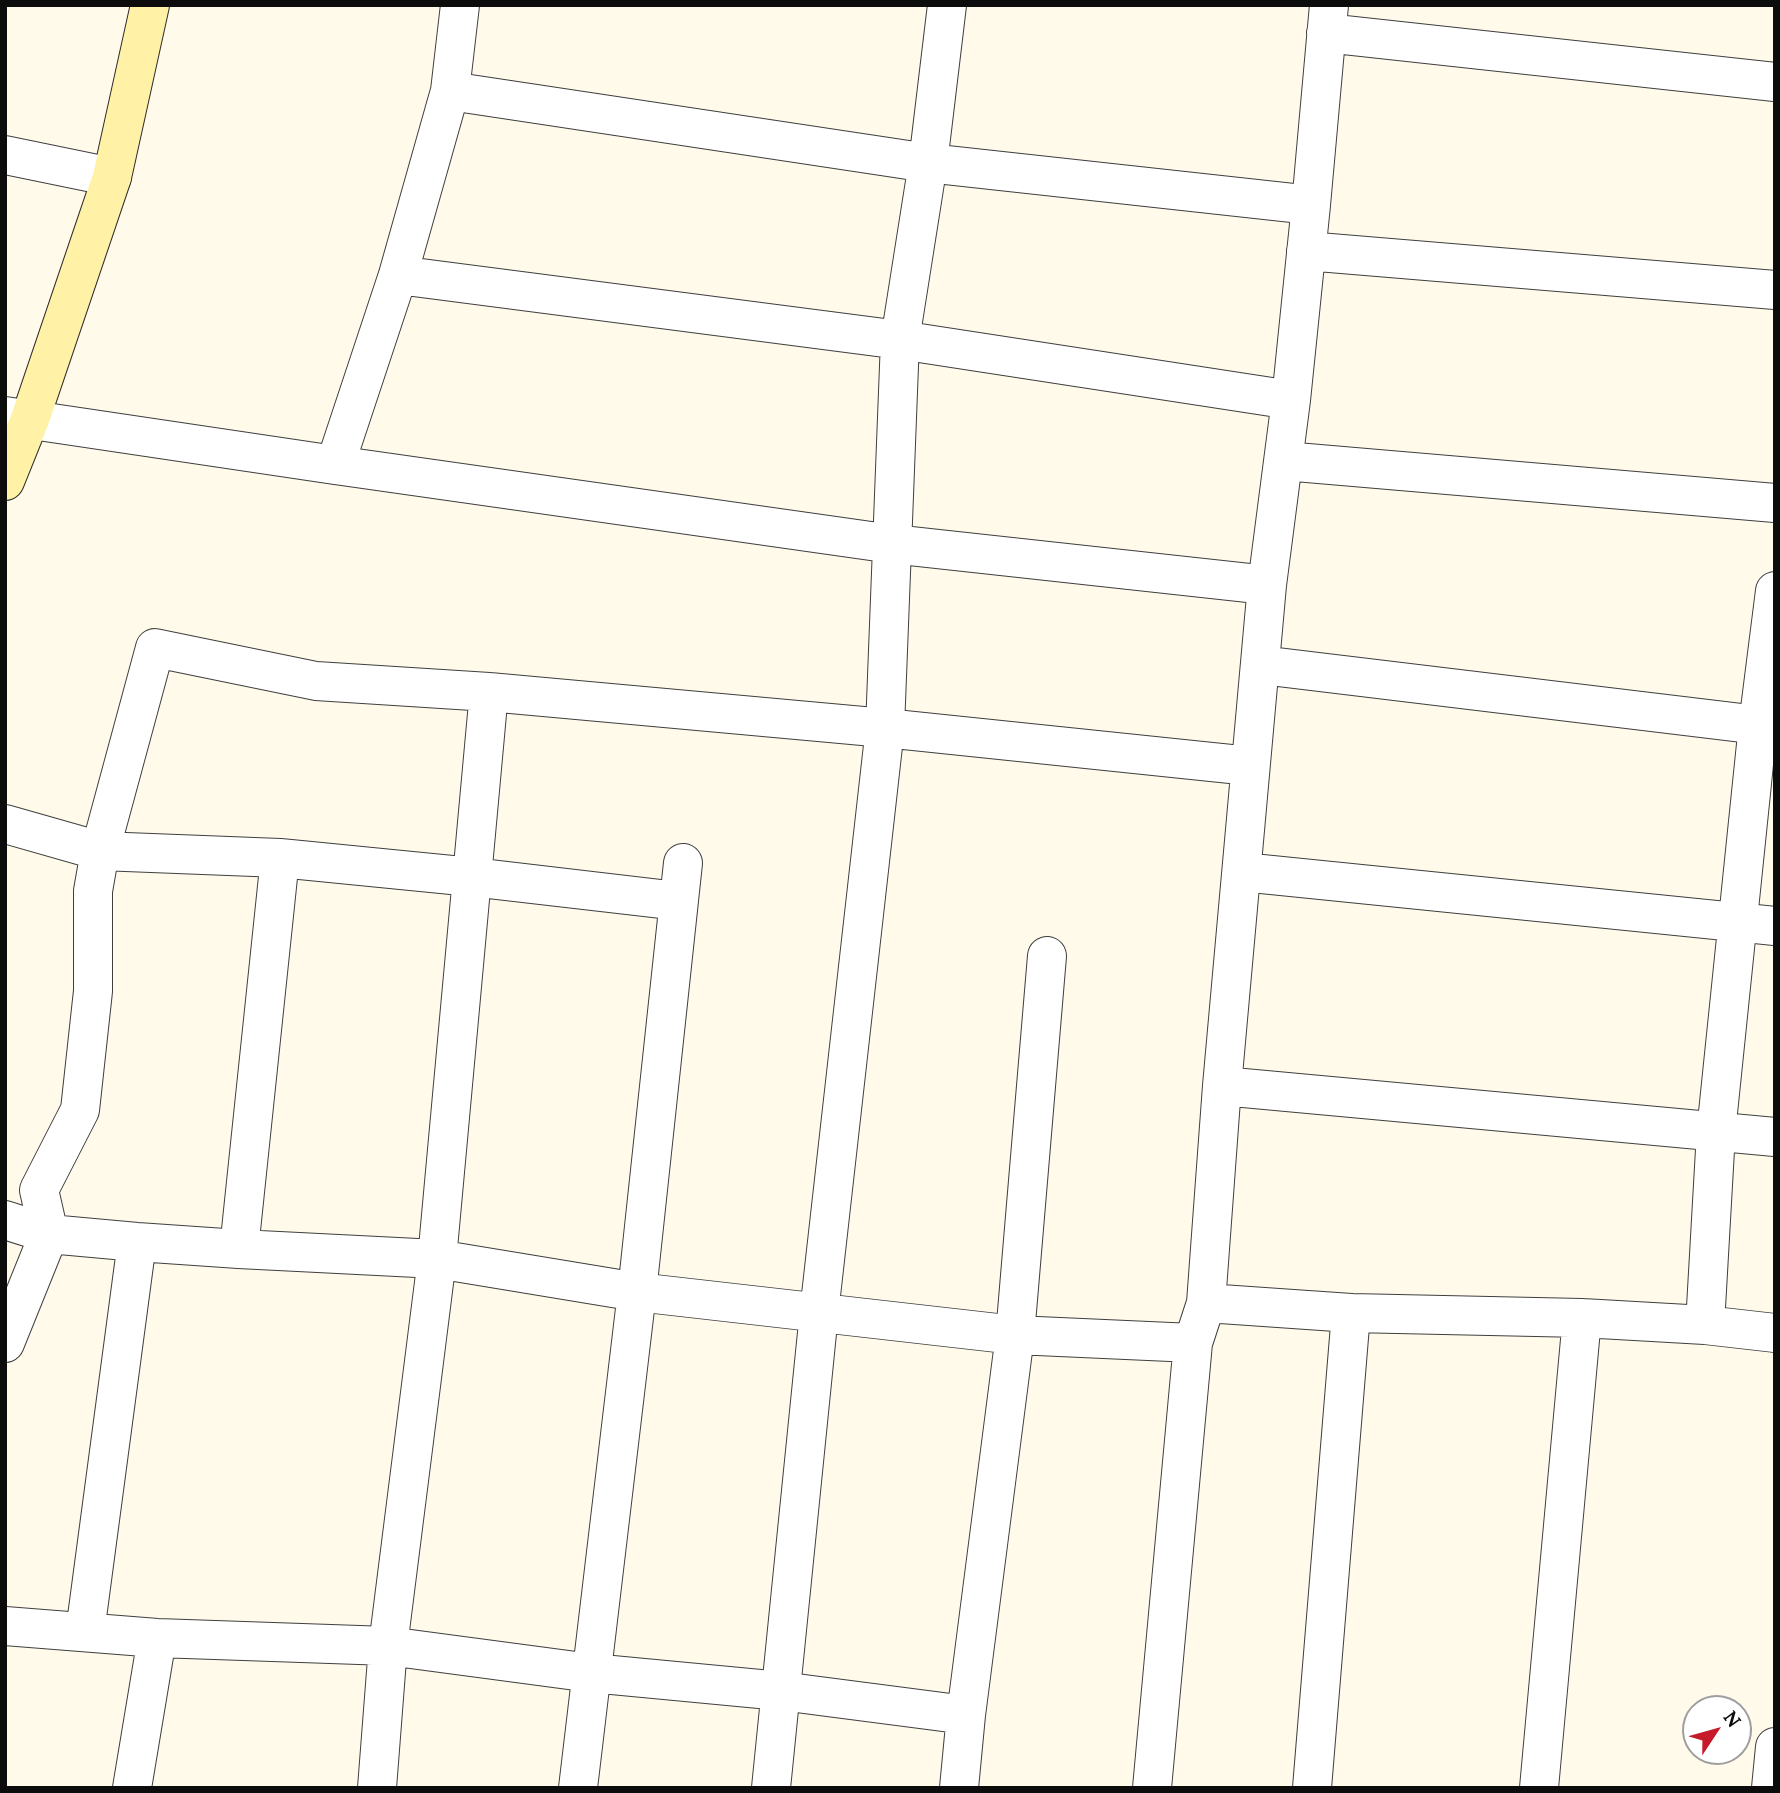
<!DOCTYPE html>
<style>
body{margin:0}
#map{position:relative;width:1780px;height:1793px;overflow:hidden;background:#fffaea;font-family:Lora,serif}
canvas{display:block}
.frame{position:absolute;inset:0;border:7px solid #0c0c0c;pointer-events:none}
.north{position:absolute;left:1682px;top:1695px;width:70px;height:70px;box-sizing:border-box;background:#fff;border:2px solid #9e9e9e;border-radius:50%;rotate:54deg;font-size:19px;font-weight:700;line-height:28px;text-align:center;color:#0c0c0c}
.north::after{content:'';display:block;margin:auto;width:24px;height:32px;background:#c6192a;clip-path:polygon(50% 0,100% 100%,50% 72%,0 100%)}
</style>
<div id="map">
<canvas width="1780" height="1793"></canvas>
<div class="frame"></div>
<div class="north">N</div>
</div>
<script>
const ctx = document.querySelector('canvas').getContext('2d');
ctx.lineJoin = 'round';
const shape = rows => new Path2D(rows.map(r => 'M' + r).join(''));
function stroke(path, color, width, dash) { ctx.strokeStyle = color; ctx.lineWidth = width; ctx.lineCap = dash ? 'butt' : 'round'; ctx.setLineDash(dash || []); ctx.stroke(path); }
const street = shape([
 [1326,33,1775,82],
 [450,91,928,163,1311,205],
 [5,155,112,177],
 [1306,251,1775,290],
 [398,275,900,340,1291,400],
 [5,416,335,465,398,275,450,91,460,5],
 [1284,461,1775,503],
 [335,465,892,544,1267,585],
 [1261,665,1775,727],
 [5,824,100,851,280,858,472,877,678,901],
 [1242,872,1775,926],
 [1222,1086,1775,1137],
 [5,1220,49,1234,137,1242,239,1249,437,1259,637,1292,1015,1335,1193,1343],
 [239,1249,280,858],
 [1206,1303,1351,1313,1582,1318,1705,1325,1775,1333],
 [1705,1325,1716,1132,1758,725,1775,591],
 [5,1343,49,1234,39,1190,80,1110,93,991,93,891,100,851,155,648,316,681,489,692,885,728,1250,766],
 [5,1626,157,1638,388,1646,591,1673,781,1691,966,1715],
 [85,1632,137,1242],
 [132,1788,157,1638],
 [377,1788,388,1646,437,1259,489,692],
 [578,1788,637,1292,683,863],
 [771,1788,819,1313,885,728,900,340,928,163,947,5],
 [959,1788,966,1715,1015,1335,1047,956],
 [1152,1788,1193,1343,1206,1303,1222,1086,1267,585,1291,400,1311,205,1329,5],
 [1312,1788,1351,1313],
 [1539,1788,1582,1318],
 [1771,1788,1775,1747]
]);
const secondary = shape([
 [5,481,30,419,112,177,150,5]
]);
stroke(street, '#3f3f3f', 40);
stroke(secondary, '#2e2e2e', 40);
stroke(street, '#fff', 38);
stroke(secondary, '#fff1a5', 38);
</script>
